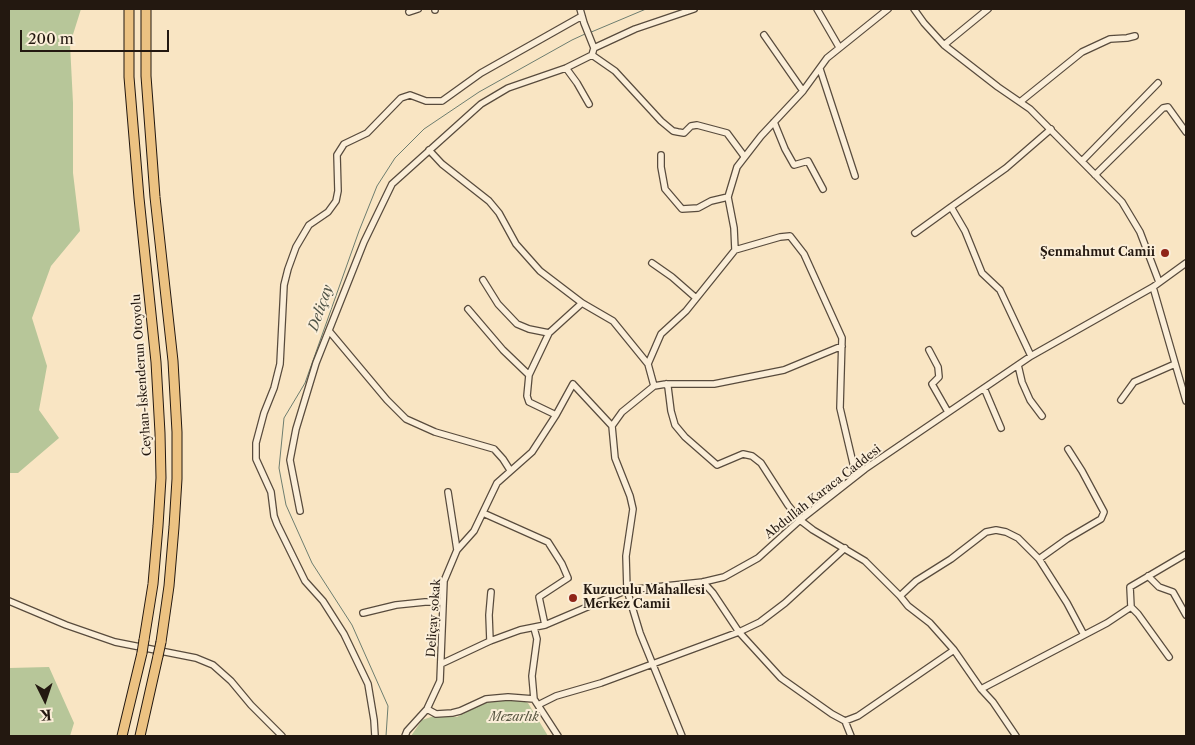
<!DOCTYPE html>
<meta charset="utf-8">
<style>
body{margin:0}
#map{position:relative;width:1195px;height:745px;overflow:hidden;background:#f9e5c3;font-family:"Libre Caslon Text",serif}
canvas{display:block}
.frame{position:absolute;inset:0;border:10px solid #231810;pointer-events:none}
.north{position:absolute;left:20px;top:675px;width:50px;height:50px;-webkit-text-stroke:4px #fbeed8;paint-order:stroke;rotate:176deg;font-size:14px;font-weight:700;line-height:20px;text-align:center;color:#231810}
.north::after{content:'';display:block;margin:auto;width:18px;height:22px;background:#231810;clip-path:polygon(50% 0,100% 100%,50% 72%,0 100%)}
.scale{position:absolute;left:20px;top:30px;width:149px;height:22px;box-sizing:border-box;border:2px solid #231810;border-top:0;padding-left:6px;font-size:15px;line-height:18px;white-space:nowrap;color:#231810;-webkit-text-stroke:4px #fbeed8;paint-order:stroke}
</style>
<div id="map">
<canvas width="1195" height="745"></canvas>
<div class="frame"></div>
<div class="north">K</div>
<div class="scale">200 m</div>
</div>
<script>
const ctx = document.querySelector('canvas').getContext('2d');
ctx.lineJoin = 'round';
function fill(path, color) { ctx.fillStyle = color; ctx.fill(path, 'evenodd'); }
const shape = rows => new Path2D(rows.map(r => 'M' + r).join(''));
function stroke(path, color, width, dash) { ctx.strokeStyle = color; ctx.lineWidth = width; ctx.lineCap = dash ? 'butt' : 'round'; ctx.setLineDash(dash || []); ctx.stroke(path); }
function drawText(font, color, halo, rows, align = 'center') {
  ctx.font = font + ' "Libre Caslon Text",serif'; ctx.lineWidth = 4; ctx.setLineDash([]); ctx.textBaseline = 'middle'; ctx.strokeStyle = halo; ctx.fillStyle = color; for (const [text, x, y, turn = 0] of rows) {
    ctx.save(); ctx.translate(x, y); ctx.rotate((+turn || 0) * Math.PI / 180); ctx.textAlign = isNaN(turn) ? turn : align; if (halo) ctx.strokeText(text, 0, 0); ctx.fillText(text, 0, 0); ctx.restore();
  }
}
const green = shape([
 [9,9,81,9,70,44,73,103,73,173,80,231,51,266,32,318,47,366,39,410,59,438,18,473,9,473],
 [49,667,74,723,70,736,9,736,9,668],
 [520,699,528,703,548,736,411,736,422,720,437,715,457,717,487,701]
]);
const stream = shape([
 [589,33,646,9],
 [386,736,388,706,352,625,312,563,286,505,279,468,284,418,305,383,359,231,377,186,395,158,424,129,479,92,572,40,585,34]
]);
const minor = shape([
 [580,9,584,23,594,48,592,55,615,71,661,121,673,131,678,132,684,133,691,126,697,125,727,133,744,156],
 [817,9,839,47],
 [914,9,924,23,944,45,998,87,1030,109,1122,202,1140,232,1159,282],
 [435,10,435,9],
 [409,12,418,9],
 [764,35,803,91],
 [944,45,988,9],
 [594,48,635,29,694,9],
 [566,68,577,83,589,104],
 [820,69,855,176],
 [1020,102,1082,52,1110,39,1127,38,1135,36],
 [774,122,785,149,794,165,808,161,823,189],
 [429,150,442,164,489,201,499,213,516,244,540,271,582,303,613,321,648,364],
 [661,155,661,167,665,189,682,209,698,208,711,201,728,197],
 [1082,161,1158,83],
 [1095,175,1163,108,1168,107,1186,132],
 [915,233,951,207],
 [735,250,780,237,790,236,804,254,842,338,840,408,856,476],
 [652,263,672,277,696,298],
 [483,280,498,304,517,324,529,329,549,333],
 [1153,287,1186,401],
 [468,309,503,350,529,375],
 [330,332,387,400,406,419,435,432,494,449,503,459,510,470],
 [929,350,938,367,939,377,932,384,948,412],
 [1031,356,1000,290,982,273,965,231,951,207,1006,168,1051,129],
 [1018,365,1022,382,1030,400,1042,416],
 [666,384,668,387,671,411,675,425,685,437,717,465,743,454,752,456,761,463,788,505,800,520,813,530,865,561,900,596,908,606,930,623,954,650,981,689,993,702,1016,736],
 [654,386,648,364,661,334,686,311,735,250,734,228,728,197,737,167,761,136,803,91,827,58,888,9],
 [984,388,1001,428],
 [1121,400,1134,382,1175,364],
 [556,415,529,402,527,396,529,375,549,333,582,303],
 [448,492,457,550],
 [300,511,290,460,296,429,316,363,364,242,392,184,481,104,508,88,566,68,592,55],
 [483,513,548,542,562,564,568,578,539,597,545,625],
 [1039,559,1067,539,1101,519,1104,512,1082,471,1068,449],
 [1148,576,1159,587,1173,592,1186,615],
 [703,582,713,593,739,632,781,678,832,714,845,721,851,736],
 [900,596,916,581,951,559,986,532,996,530,1006,532,1018,538,1039,559,1067,603,1084,635],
 [9,601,66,625,115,642,196,658,213,665,231,681,251,705,282,736],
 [1131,607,1138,614,1169,657],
 [363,613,396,605,425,602,443,602],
 [534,628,537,639,532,676,534,699,558,736],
 [490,641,489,615,491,592],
 [441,664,490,641,520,630,545,625,627,590,703,582,724,577,758,558,800,520,865,469,984,388,1031,356,1153,287,1186,263],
 [981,689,1107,623,1131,607,1130,587,1186,554],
 [538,705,556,696,601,683,739,632,760,622,785,603,845,548],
 [427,709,436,714,452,713,460,711,486,699,508,697,534,699],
 [845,721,858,716,954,650],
 [375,736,374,720,368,684,344,634,323,601,305,581,277,524,274,516,271,492,256,459,256,443,264,413,274,388,280,364,284,285,288,269,296,247,309,225,328,212,336,201,338,191,337,155,344,144,367,133,401,98,410,95,426,101,442,101,481,73,582,16],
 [405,736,407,731,427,709,440,681,444,581,457,550,474,531,497,483,532,452,556,415,573,384,612,426],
 [682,736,640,633,627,590,626,556,633,509,630,496,615,458,612,426,622,412,654,386,666,384,714,384,784,370,842,346]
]);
const highway = shape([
 [129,9,129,77,139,198,156,362,160,433,161,478,158,526,153,584,144,640],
 [146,9,146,76,155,197,173,361,177,432,177,479,174,527,169,586,161,642],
 [122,736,142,653],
 [140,736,158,656]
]);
const highwayBridge = shape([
 [142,653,144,640],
 [158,656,161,642]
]);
const markers = [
 [1165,253,5,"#8f2418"],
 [573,598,5,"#8f2418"]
];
const poiNames = [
 ["Şenmahmut Camii",1155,253],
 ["Kuzuculu Mahallesi",583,591,"left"],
 ["Merkez Camii",583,605,"left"]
];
const streetNames = [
 ["Ceyhan-İskenderun Otoyolu",142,375,-94],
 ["Abdullah Karaca Caddesi",823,492,-38],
 ["Deliçay sokak",434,618,-86]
];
const parkNames = [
 ["Mezarlık",514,718]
];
const waterNames = [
 ["Deliçay",321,308,-71]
];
fill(green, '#b7c699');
stroke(stream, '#6d7d6f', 1);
stroke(minor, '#584b3d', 8);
stroke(highway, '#231810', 11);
stroke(minor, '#fbeed8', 5.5);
stroke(highway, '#ecc282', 9);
stroke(highwayBridge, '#231810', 11, []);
stroke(highwayBridge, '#ecc282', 9);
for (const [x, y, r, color] of markers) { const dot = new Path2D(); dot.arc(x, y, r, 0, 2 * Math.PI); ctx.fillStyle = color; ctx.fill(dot); stroke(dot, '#fbeed8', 2); }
drawText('bold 12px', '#231810', '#fbeed8', poiNames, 'right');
drawText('12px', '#231810', '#fbeed8', streetNames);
drawText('italic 12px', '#575540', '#fbeed8', parkNames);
drawText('italic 14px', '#4e5347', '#fbeed8', waterNames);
</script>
